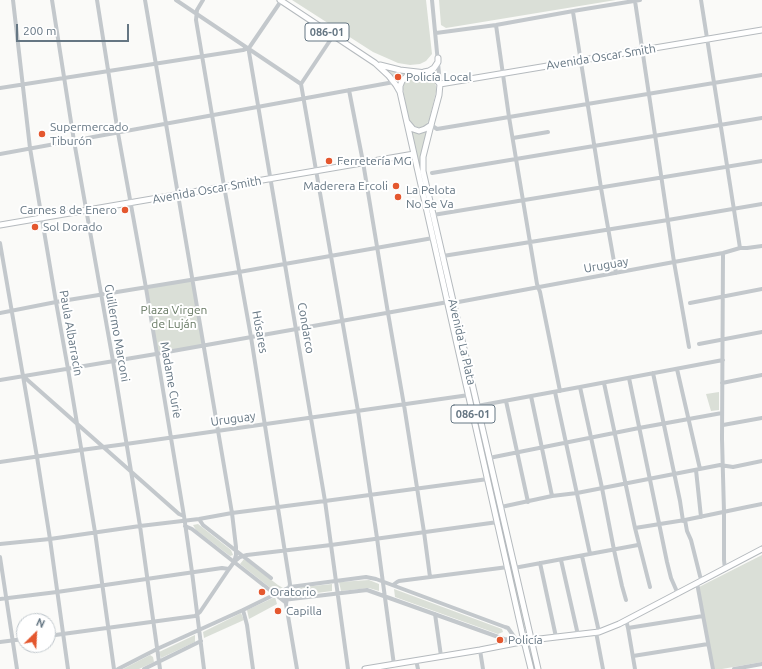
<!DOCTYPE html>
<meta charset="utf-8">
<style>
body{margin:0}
#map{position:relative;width:762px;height:669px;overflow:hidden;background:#fafaf8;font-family:Ubuntu,sans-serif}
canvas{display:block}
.north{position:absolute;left:16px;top:613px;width:40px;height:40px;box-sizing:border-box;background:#fff;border:1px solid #c1c8cd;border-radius:50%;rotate:24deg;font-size:11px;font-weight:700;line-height:16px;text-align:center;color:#657683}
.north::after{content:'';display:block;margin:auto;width:14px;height:18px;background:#e4572e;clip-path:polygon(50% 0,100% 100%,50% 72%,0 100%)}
.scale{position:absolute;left:16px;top:24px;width:113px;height:18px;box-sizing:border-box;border:2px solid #657683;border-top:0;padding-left:5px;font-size:12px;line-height:14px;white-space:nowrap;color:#657683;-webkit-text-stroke:3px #fff;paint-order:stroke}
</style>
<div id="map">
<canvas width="762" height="669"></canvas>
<div class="north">N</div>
<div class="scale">200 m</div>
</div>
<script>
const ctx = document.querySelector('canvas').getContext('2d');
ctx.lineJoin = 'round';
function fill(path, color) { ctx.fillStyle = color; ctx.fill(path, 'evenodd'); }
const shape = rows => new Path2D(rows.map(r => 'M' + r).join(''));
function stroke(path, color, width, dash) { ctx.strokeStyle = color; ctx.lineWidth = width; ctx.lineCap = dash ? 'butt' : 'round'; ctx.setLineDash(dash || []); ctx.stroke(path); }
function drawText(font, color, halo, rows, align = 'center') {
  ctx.font = font + ' Ubuntu,sans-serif'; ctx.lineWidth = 4; ctx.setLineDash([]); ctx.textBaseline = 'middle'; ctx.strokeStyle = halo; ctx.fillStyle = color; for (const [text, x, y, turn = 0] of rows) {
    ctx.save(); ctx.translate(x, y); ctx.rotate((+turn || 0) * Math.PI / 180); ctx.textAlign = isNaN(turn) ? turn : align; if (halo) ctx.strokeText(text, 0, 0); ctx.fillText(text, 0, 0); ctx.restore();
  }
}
const green = shape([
 [292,0,426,0,432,54,426,61,420,64,410,65,398,63,373,52],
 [439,0,616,0,446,28,441,25],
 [386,69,405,73,405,74,400,79,398,83],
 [413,75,422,75,428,76,434,81,436,86,436,92,429,121,425,126,420,128,414,126,408,119,403,89,404,81,406,79],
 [428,129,421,156,421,169,525,628,524,628,411,133,411,130],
 [193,280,203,345,156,354,146,288],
 [719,392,719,410,711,411,706,394],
 [198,524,231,550,233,555,230,556,196,530,193,525],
 [762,555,762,662,722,669,714,669,699,587],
 [244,559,278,585,283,588,277,591,273,590,240,564],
 [369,580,379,584,379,591,369,588,341,591,339,582],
 [332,584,332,591,293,596,292,589,294,588],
 [394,589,502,629,503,632,498,634,395,597],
 [275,597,277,604,249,619,247,610],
 [241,613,244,620,204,638,203,632],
 [195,635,195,642,161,658,159,652],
 [150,655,153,657,154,662,139,669,123,669]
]);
const minor = shape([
 [13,0,30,148,56,302,68,369,95,532,114,669],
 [52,0,74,141,113,361,140,526,160,669],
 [97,0,118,133,146,288,184,516,192,572,204,669],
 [145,0,232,513,236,547,236,555,234,562],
 [176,0,301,84],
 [203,0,197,10,196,20,224,186,251,337,290,584,286,604,297,669],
 [432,0,440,84],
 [701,0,740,248],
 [281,1,251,45,249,48,249,52,325,501,348,669],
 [635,1,674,262,689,347],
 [573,12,601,188,616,273],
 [496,25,509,117,537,284,540,292,560,391],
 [436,33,496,25,579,10,640,0],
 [333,36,301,84,358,411,377,538,394,665],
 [0,88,243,50,249,48],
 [349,90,363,162,388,313,404,405,424,532,430,577],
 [431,125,437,129,762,75],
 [513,138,548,132],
 [0,154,394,82],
 [432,173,762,118],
 [433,215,762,161],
 [0,243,37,457,50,539,68,669],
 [723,253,722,439,724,512,724,560,725,569],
 [443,256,668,220,762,204],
 [453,303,674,262,723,253,740,248,747,248,762,246],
 [690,303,762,289],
 [0,313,56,302,239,272,433,238],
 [699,344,762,332],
 [677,369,700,469],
 [653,373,680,501,683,521],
 [23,376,179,514,184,516],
 [629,378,667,562,671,578,678,594],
 [0,380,156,354,448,302],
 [604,383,635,528,650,587],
 [722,383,762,375],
 [580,387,602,488,614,550,622,586,626,600],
 [555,392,590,554],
 [531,396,552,496],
 [506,401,528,502],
 [477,406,580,387,723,360],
 [723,425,762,418],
 [489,458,639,428,722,413],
 [0,462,81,450,126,444,469,395],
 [696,470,701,517],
 [501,507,552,496,577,493,720,465,733,467,762,461],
 [199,519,203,525,271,578],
 [685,520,687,531,691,540,700,576,702,581],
 [185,526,192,529,285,602],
 [635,528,685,520,747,507,762,504],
 [0,544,50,539,140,526,199,519,232,513,325,501,488,479],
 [582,556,599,632],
 [0,557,17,669],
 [561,560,578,635],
 [540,563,556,637],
 [514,568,638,545],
 [697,583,713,669],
 [393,585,397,582,399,581,508,567],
 [0,599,57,592,222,568,229,569,234,562,240,557,247,555,331,545,498,522],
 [283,600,367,590,504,639,510,640,515,638],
 [243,610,247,625,253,669],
 [435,614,441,656],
 [626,620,628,628,635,669],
 [628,628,703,616],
 [596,632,603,669],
 [48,636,195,616,200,612,229,569],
 [0,642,24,639],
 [480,650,483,669],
 [633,656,708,644],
 [416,660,418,669],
 [118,669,157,649,243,610,290,587,366,577,376,579,505,627,508,628,515,638,524,641],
 [144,669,201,641],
 [734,669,762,664]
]);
const major = shape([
 [280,0,375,63,389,76,396,85,400,92,524,641,531,669],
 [380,65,400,70,426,73,434,77,440,84,439,95,431,125,423,157,423,171,538,669],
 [424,72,429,71,434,68,438,62,438,58],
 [440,84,762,30],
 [400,91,400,86,402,81,408,75,414,72],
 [408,123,413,129,419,131,425,129,431,125],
 [0,225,414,154],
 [365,669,480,650,531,640,599,632,619,624,762,549]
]);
const markers = [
 [398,77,4,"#e4572e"],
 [42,134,4,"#e4572e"],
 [329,161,4,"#e4572e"],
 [396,186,4,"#e4572e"],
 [398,197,4,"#e4572e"],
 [125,210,4,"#e4572e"],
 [35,227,4,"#e4572e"],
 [262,592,4,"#e4572e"],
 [278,611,4,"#e4572e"],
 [500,640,4,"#e4572e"]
];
const shields = [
 [327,32,44],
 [473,414,44]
];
const shieldNames = [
 ["086-01",327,32],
 ["086-01",473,414]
];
const streetNames = [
 ["Avenida Oscar Smith",601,57,-9],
 ["Avenida Oscar Smith",207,190,-10],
 ["Uruguay",606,265,-10],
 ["Condarco",306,328,80],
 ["Húsares",260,332,80],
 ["Paula Albarracín",71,333,80],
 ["Guillermo Marconi",117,333,80],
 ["Avenida La Plata",462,342,77],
 ["Madame Curie",171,380,80],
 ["Uruguay",233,419,-8]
];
const poiNames = [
 ["Policía Local",406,77],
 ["Supermercado",50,127],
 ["Tiburón",50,141],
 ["Ferretería MG",337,161],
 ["Maderera Ercoli",388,186,"right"],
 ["La Pelota",406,190],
 ["No Se Va",406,204],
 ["Carnes 8 de Enero",117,210,"right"],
 ["Sol Dorado",43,227],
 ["Oratorio",270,592],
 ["Capilla",286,611],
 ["Policía",508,640]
];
const parkNames = [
 ["Plaza Virgen",174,310],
 ["de Luján",174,324]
];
fill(green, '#dadfd7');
stroke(major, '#b5babe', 7);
stroke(minor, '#c3c8cc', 4);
stroke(major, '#fff', 5);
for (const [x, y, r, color] of markers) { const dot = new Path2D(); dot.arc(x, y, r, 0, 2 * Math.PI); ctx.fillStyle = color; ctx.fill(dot); stroke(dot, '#fff', 1.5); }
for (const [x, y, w] of shields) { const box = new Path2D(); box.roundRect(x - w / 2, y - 9, w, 18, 3); ctx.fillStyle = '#fff'; ctx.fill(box); stroke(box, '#657683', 1); }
drawText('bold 11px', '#657683', null, shieldNames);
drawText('12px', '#657683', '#fff', streetNames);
drawText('12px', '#657683', '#fff', poiNames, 'left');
drawText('12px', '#687a64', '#fff', parkNames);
</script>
